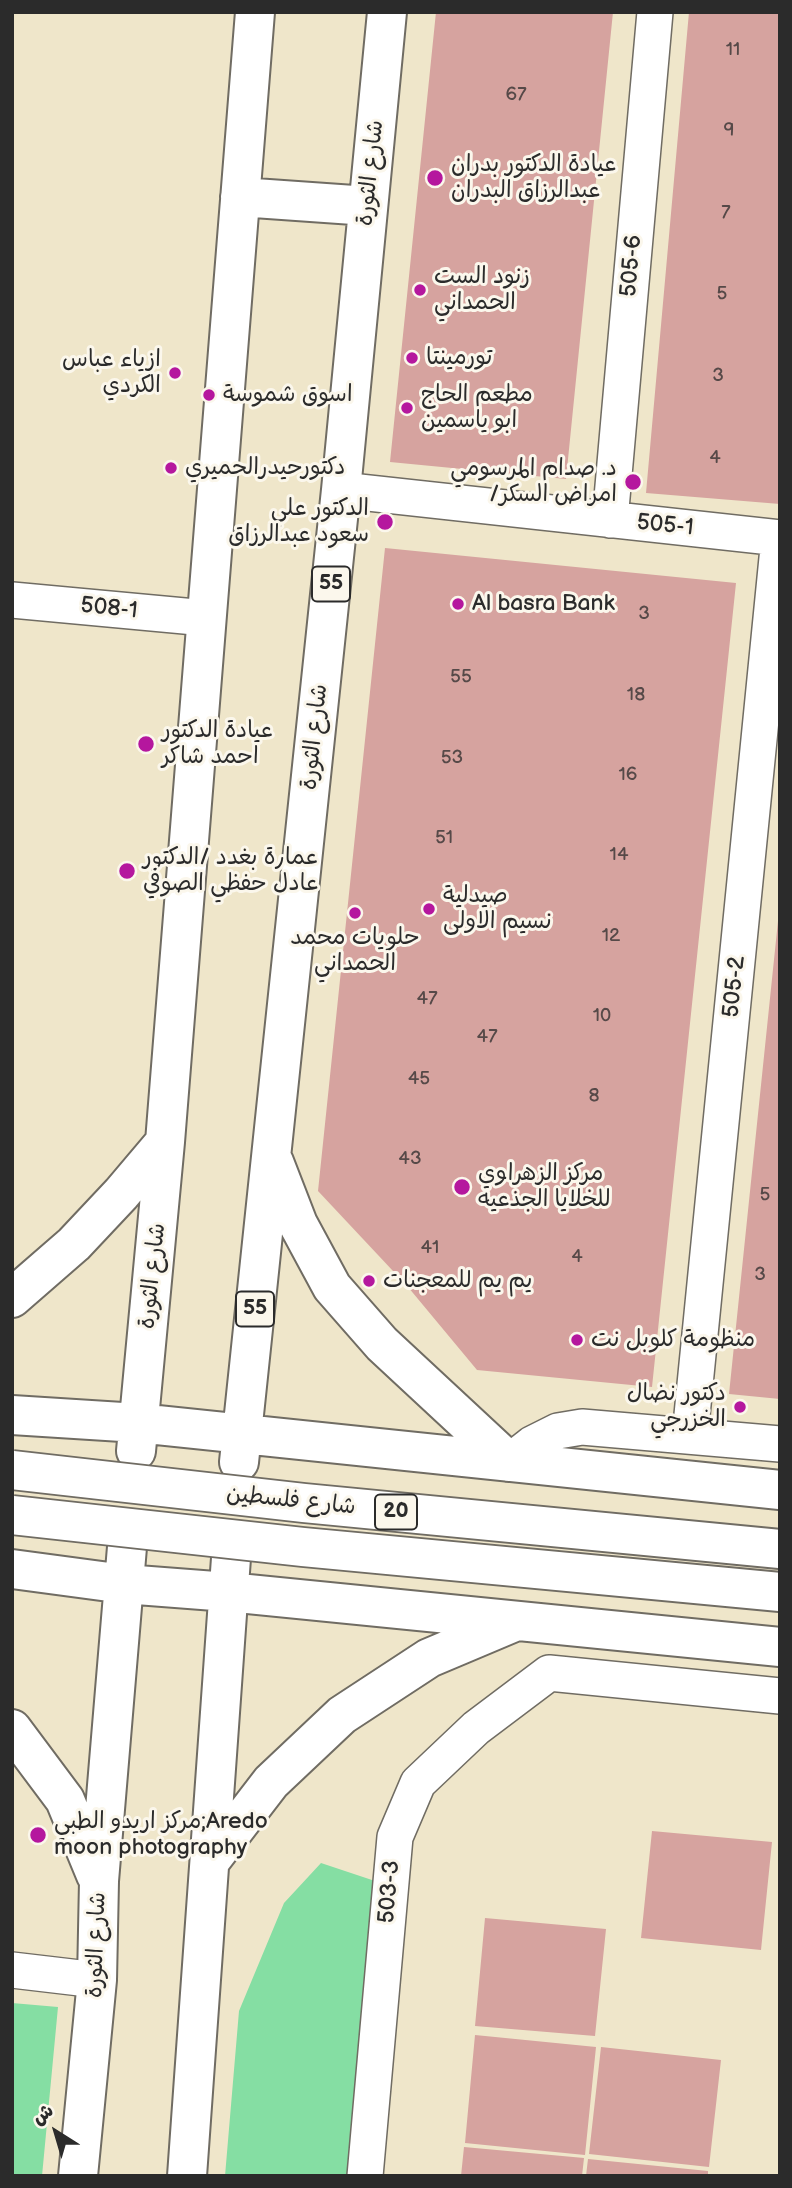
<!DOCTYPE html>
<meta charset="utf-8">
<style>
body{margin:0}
#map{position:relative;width:792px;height:2188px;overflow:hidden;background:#efe6ca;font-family:"Balsamiq Sans","Playpen Sans Arabic",sans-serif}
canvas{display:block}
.frame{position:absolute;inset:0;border:14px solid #2b2b2b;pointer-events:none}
.north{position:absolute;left:21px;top:2097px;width:70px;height:70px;-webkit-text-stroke:5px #fbf7ec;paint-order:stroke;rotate:323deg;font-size:19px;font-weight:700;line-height:28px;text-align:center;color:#2b2b2b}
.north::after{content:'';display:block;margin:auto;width:24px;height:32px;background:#2b2b2b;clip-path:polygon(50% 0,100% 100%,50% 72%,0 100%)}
</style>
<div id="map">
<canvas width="792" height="2188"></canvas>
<div class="frame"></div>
<div class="north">ش</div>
</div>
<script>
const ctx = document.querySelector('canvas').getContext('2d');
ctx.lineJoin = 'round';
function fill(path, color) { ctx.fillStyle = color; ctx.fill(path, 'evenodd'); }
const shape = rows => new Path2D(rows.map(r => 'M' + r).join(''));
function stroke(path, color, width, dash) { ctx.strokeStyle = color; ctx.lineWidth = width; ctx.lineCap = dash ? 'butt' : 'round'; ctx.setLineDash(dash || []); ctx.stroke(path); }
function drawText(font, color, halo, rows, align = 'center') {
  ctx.font = font + ' "Balsamiq Sans","Playpen Sans Arabic",sans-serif'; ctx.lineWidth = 6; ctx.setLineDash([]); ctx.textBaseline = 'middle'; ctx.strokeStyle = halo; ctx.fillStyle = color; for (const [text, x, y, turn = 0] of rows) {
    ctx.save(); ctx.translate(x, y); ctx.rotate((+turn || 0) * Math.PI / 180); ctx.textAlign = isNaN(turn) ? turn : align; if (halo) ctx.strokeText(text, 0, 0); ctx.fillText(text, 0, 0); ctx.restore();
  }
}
const green = shape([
 [321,1863,375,1881,347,2176,225,2176,239,2011,284,1903],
 [12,2003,58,2007,42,2176,12,2176]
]);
const building = shape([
 [436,12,613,12,566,479,390,462],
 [689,12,780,12,780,504,646,493],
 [385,548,736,583,652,1387,477,1370,408,1287,318,1191],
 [778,921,780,921,780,1399,729,1394],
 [652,1831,772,1842,761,1950,641,1938],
 [485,1918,606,1929,595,2036,475,2026],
 [475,2035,596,2047,585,2155,465,2143],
 [601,2047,721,2060,709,2167,589,2154],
 [464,2147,584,2158,582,2176,461,2176],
 [588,2159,708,2171,708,2176,586,2176]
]);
const street = shape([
 [341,490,780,538],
 [610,520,655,12],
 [12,600,206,618],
 [690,1435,779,538],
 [509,1462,532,1444,558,1431,582,1427,780,1444],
 [12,1970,97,1980],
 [365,2176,395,1837,418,1783,476,1728,549,1673,780,1696]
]);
const primary = shape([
 [240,197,368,206],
 [274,1162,298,1224,332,1287,382,1344,509,1462],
 [12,1298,74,1244,121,1194,165,1142],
 [12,1415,138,1423,780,1490],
 [136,1451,165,1142,255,12],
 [239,1462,341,490,387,12],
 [12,1569,124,1584,228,1592,780,1647],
 [12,1729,65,1800,96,1875],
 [211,1860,271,1782,342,1715,429,1658,512,1623],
 [78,2176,97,1980,99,1881,127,1547],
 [187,2176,231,1558]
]);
const primaryBridge = shape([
 [12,1470,304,1503,780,1549],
 [12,1515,303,1547,780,1592]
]);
const markers = [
 [435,178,9,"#b5179e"],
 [420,290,7,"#b5179e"],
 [412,358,7,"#b5179e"],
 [175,373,7,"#b5179e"],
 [209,395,7,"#b5179e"],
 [407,408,7,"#b5179e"],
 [171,468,7,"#b5179e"],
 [633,482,9,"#b5179e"],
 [385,522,9,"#b5179e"],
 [458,604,7,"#b5179e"],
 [146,744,9,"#b5179e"],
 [127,871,9,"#b5179e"],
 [429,909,7,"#b5179e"],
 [355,913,7,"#b5179e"],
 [462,1187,9,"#b5179e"],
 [369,1281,7,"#b5179e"],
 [577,1340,7,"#b5179e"],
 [740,1407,7,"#b5179e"],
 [38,1835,9,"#b5179e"]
];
const numberNames = [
 ["11",733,50],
 ["67",516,95],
 ["9",729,131],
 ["7",726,213],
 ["5",722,294],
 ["3",718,376],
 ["4",715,458],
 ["3",644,614],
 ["55",461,677],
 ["18",636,695],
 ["53",452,758],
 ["16",628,775],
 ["51",444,838],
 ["14",619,855],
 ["12",611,936],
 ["47",427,999],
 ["10",602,1016],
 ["47",487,1037],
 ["45",419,1079],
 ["8",594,1096],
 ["43",410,1159],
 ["5",765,1195],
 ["41",430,1248],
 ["4",577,1257],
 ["3",760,1275]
];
const shields = [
 [331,584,38],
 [255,1309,38],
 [396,1512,42]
];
const shieldNames = [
 ["55",331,584],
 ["55",255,1309],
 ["20",396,1512]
];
const poiNames = [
 ["عيادة الدكتور بدران",451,165],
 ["عبدالرزاق البدران",451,191],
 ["زنود الست",434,277],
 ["الحمداني",434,303],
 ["تورمينتا",426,358],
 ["ازياء عباس",161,360,"right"],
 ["الكردي",161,386,"right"],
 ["اسوق شموسة",223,395],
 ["مطعم الحاج",421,395],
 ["ابو ياسمين",421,421],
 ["دكتورحيدرالحميري",185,468],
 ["د. صدام المرسومي",617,469,"right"],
 ["/امراض السكر",617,495,"right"],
 ["الدكتور علي",369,509,"right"],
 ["سعود عبدالرزاق",369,535,"right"],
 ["Al basra Bank",472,604],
 ["عيادة الدكتور",162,731],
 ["احمد شاكر",162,757],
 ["عمارة بغدد /الدكتور",143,858],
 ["عادل حفظي الصوفي",143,884],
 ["صيدلية",443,896],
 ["نسيم الاولى",443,922],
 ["حلويات محمد",355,938,"center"],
 ["الحمداني",355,964,"center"],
 ["مركز الزهراوي",478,1174],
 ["للخلايا الجذعيه",478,1200],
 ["يم يم للمعجنات",383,1281],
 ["منظومة كلوبل نت",591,1340],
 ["دكتور نضال",726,1394,"right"],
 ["الخزرجي",726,1420,"right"],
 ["مركز اريدو الطبي;Aredo",54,1822],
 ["moon photography",54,1848]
];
const streetNames = [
 ["شارع الثورة",371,173,-84],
 ["505-6",632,266,-85],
 ["505-1",665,526,6],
 ["508-1",109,609,6],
 ["شارع الثورة",315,737,-84],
 ["505-2",735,987,-84],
 ["شارع الثورة",153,1276,-84],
 ["شارع فلسطين",291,1501,6],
 ["503-3",390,1892,-85],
 ["شارع الثورة",97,1945,-88]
];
fill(green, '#85dea3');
fill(building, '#d6a39f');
stroke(street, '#706c63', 38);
stroke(primary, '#706c63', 42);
stroke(street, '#fff', 35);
stroke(primary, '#fff', 38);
stroke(primaryBridge, '#706c63', 42, []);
stroke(primaryBridge, '#fff', 38);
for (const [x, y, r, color] of markers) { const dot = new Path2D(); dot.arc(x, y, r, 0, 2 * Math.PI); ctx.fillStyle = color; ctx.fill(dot); stroke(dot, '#fbf7ec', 2.5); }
drawText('19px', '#564948', null, numberNames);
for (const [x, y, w] of shields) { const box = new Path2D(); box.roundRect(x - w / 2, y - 17.5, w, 35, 5); ctx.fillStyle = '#fbf7ec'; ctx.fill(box); stroke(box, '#2b2b2b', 2); }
drawText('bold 21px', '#2b2b2b', null, shieldNames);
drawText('23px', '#2b2b2b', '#fbf7ec', poiNames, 'left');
drawText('23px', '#2b2b2b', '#fbf7ec', streetNames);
</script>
